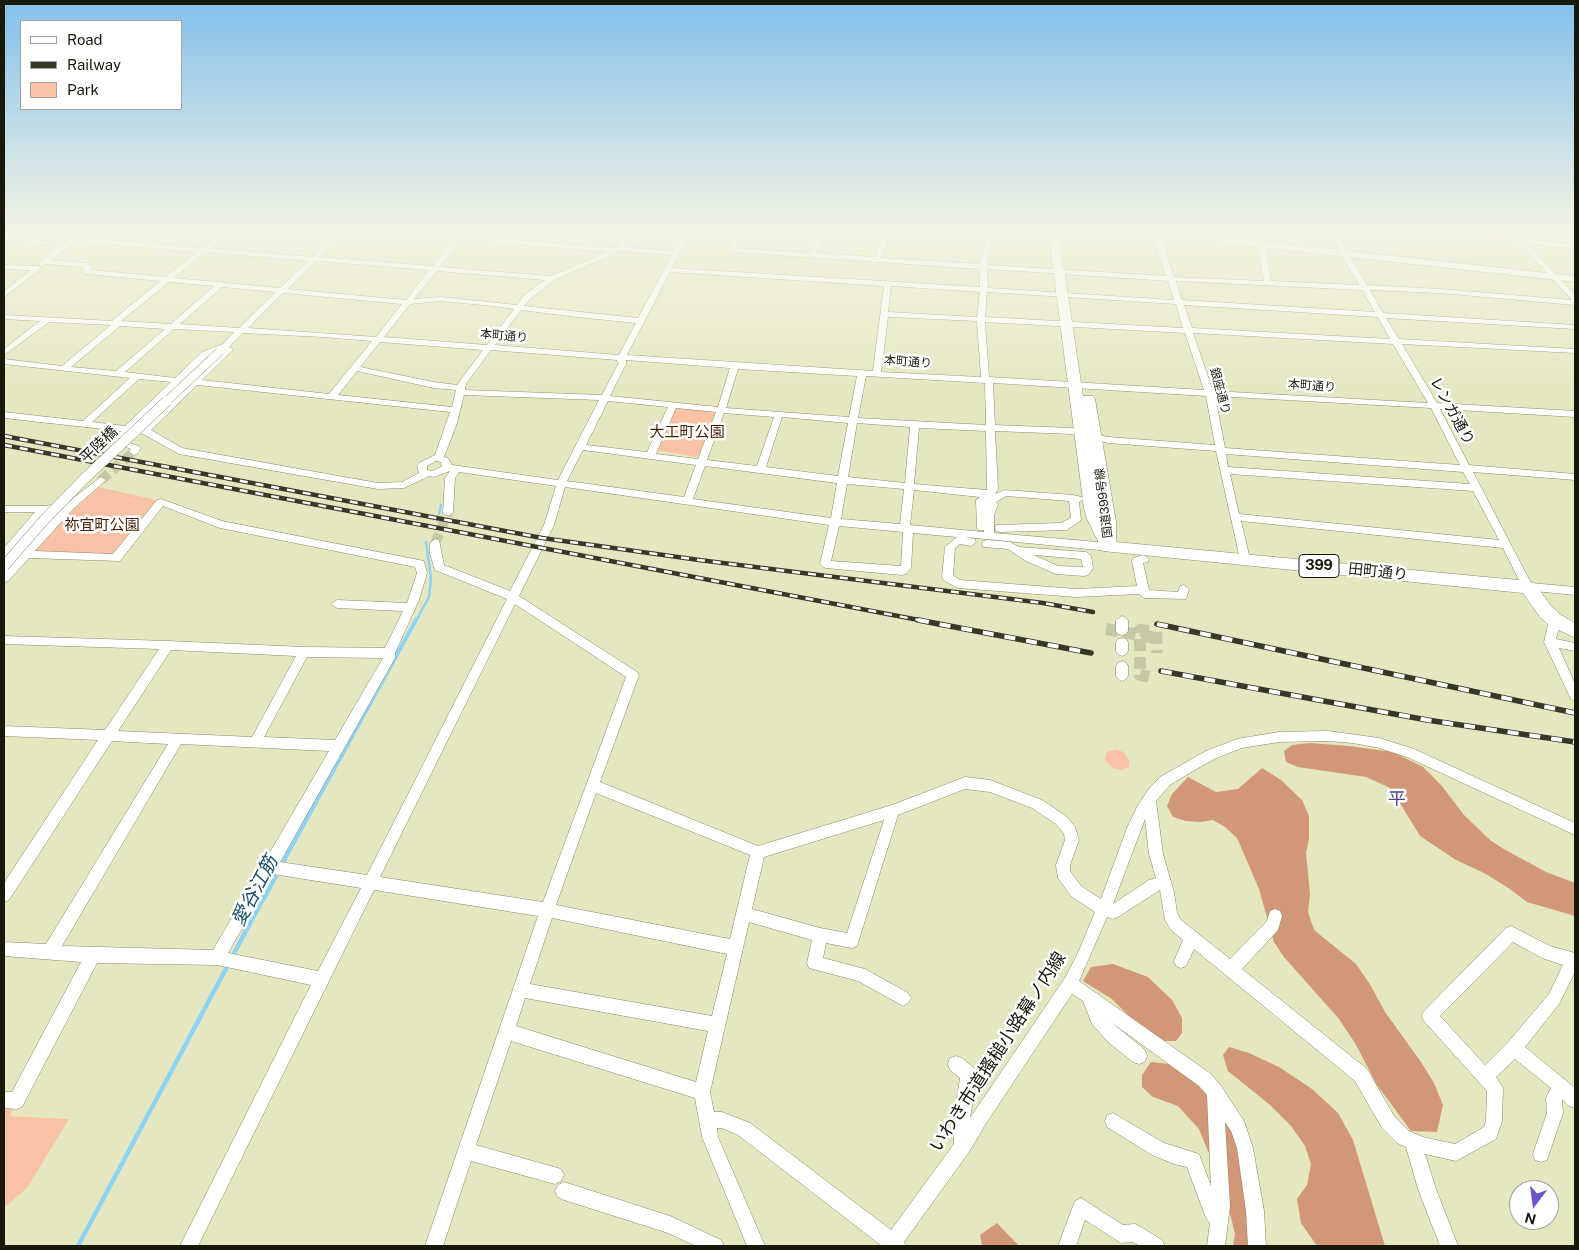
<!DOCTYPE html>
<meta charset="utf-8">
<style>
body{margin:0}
#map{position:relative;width:1579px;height:1250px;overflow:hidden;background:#e5e7c0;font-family:"Public Sans",sans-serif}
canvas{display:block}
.frame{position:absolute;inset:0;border:5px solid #19190b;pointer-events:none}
.legend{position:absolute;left:20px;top:20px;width:162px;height:90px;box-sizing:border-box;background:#fff;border:1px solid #a3a39d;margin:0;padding:6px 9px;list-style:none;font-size:15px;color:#19190b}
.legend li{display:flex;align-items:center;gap:10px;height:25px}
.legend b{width:25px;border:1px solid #a3a39d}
.north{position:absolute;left:1509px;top:1180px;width:50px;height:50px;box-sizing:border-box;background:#fff;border:1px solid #a3a39d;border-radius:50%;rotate:195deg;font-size:14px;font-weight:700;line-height:20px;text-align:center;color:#19190b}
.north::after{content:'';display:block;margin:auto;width:18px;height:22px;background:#6f53cc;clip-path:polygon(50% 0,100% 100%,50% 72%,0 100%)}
</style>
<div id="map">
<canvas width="1579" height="1250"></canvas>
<div class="frame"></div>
<ul class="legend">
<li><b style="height:6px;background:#fff"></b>Road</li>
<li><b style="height:6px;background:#373726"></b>Railway</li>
<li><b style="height:14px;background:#fac2a4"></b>Park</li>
</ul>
<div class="north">N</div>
</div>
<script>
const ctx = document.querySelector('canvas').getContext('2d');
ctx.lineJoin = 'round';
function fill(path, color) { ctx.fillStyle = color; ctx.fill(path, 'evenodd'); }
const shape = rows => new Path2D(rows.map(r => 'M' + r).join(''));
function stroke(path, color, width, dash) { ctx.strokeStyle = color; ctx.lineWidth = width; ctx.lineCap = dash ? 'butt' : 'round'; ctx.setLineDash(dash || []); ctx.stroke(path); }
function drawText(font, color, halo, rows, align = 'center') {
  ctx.font = font + ' "Public Sans","Noto Sans JP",sans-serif'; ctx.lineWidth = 5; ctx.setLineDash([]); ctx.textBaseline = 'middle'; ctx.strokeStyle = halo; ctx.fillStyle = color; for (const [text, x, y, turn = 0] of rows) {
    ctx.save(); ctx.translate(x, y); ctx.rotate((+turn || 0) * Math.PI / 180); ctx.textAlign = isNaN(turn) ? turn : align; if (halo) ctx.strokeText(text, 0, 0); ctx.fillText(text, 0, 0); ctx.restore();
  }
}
const green = shape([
 [1421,229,1481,229,1508,231,1512,238],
 [678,408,712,412,715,414,699,455,696,457,657,450,675,410],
 [99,487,160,501,122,548,106,557,29,553,64,518],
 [1117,749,1125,753,1129,760,1129,766,1123,770,1115,769,1105,761,1107,752],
 [4,1108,13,1109,10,1116,69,1119,27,1188,4,1208]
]);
const forest = shape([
 [1310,743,1349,746,1393,752,1423,767,1442,786,1464,815,1490,840,1502,848,1546,872,1575,883,1575,916,1527,902,1507,887,1484,873,1456,860,1420,836,1392,790,1386,786,1366,777,1298,767,1286,762,1284,751,1292,745],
 [1262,768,1281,780,1302,800,1309,816,1309,839,1306,853,1310,894,1308,912,1314,930,1356,964,1371,986,1385,1012,1421,1062,1434,1083,1443,1105,1437,1132,1411,1131,1377,1085,1355,1043,1339,1019,1284,957,1274,942,1259,889,1237,838,1225,827,1213,820,1201,822,1186,821,1173,817,1167,806,1172,794,1188,777,1216,792,1238,789],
 [1113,964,1148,977,1172,1000,1182,1018,1182,1033,1176,1041,1162,1041,1132,1019,1112,999,1083,981,1091,967],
 [1229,1047,1249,1053,1279,1067,1312,1089,1338,1113,1353,1140,1385,1246,1317,1246,1301,1223,1297,1199,1307,1185,1311,1164,1305,1146,1291,1126,1270,1105,1228,1071,1223,1055],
 [1151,1062,1178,1065,1208,1092,1228,1119,1236,1143,1240,1166,1248,1219,1249,1246,1233,1246,1235,1234,1225,1193,1199,1129,1178,1106,1153,1097,1142,1087,1142,1075],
 [997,1223,1019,1246,982,1246,980,1235]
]);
const streamFar2 = shape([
 [439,514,441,505],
 [416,621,429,597,431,578,426,542]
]);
const streamFar1 = shape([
 [282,864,416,620],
 [264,899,278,872]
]);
const stream = shape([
 [232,957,264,897],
 [78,1246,228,965]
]);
const minorTunnelFar1 = shape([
 [101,480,134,452],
 [435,543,448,513]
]);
const minorTunnel = shape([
 [1106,629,1156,638],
 [1149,631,1140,630,1140,675,1149,677],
 [1156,632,1157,653]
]);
const minor = shape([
 [23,229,30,229,19,238,65,243,89,229,97,229,83,238,202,248,225,229,232,229,210,248,312,257,340,229,347,229,319,257,433,266,454,239,351,231,348,229,374,229,495,238,503,229,509,229,502,239,615,248,627,229,633,229,624,247,674,251,686,229,692,229,672,268,980,287,979,269,732,252,728,250,738,229,744,229,736,248,809,253,821,229,827,229,816,253,874,257,886,229,892,229,881,258,980,264,988,229,994,229,987,265,1166,276,1152,234,1156,232,1160,234,1174,277,1264,281,1257,244,1261,242,1265,244,1271,281,1359,285,1340,253,1331,229,1337,229,1348,253,1367,285,1440,289,1572,300,1519,243,1405,231,1402,229,1422,229,1515,239,1510,233,1491,231,1488,229,1514,229,1575,235,1575,239,1518,234,1524,239,1575,245,1575,249,1528,244,1575,295,1575,305,1440,293,1370,290,1383,313,1575,325,1575,329,1386,318,1399,339,1575,349,1575,353,1402,344,1437,403,1575,411,1575,417,1440,409,1469,465,1575,474,1575,480,1473,472,1531,583,1575,587,1575,595,1524,590,1503,548,1241,521,1250,559,1245,563,1240,559,1216,451,1108,443,1072,434,995,431,998,489,995,494,1005,490,1073,495,1082,497,1084,499,1079,502,1081,520,1067,530,1000,532,996,531,995,528,996,525,1061,523,1071,518,1069,501,1006,496,996,502,998,505,994,515,994,533,1109,543,1114,547,1109,551,965,537,975,539,976,542,971,546,960,544,955,548,953,575,960,580,1076,589,1137,586,1132,561,1133,558,1144,555,1149,559,1148,562,1143,563,1149,590,1178,592,1180,586,1184,585,1189,589,1186,599,1144,598,1139,594,1076,597,958,588,943,580,942,577,945,547,957,537,913,533,911,568,906,574,902,575,825,568,820,564,829,525,565,487,554,525,519,596,637,672,639,675,600,782,758,846,892,805,965,777,990,780,1042,800,1066,816,1075,827,1079,840,1070,865,1070,871,1081,886,1101,899,1127,828,1137,807,1148,790,1160,777,1206,751,1237,739,1279,732,1328,731,1379,738,1414,749,1575,823,1575,835,1407,757,1379,748,1353,743,1328,741,1279,742,1242,748,1214,759,1188,774,1170,785,1156,801,1163,854,1174,892,1177,913,1181,920,1230,959,1267,921,1270,911,1275,909,1280,911,1282,916,1278,930,1242,969,1367,1069,1394,1116,1409,1131,1423,1137,1455,1144,1484,1127,1486,1121,1487,1091,1424,1021,1421,1016,1424,1011,1506,928,1511,926,1550,946,1575,953,1575,972,1559,1004,1525,1047,1575,1088,1575,1108,1569,1106,1562,1099,1563,1113,1547,1160,1541,1162,1535,1160,1533,1154,1547,1113,1546,1098,1551,1088,1515,1059,1496,1077,1503,1088,1502,1121,1496,1139,1456,1161,1425,1154,1436,1189,1458,1246,1440,1246,1418,1189,1406,1147,1397,1143,1382,1128,1355,1081,1194,949,1186,966,1181,968,1176,966,1174,961,1183,940,1171,930,1165,920,1160,890,1118,917,1113,919,1107,917,1079,981,1211,1074,1221,1086,1244,1121,1253,1148,1264,1211,1266,1246,1248,1246,1246,1211,1237,1148,1231,1131,1225,1122,1230,1206,1225,1246,1207,1246,1210,1223,1206,1218,1187,1167,1174,1164,1152,1155,1107,1127,1105,1121,1107,1115,1113,1113,1164,1143,1199,1154,1211,1186,1207,1095,1199,1086,1111,1022,1145,1050,1147,1056,1145,1062,1139,1064,1133,1062,1108,1042,1092,1024,1083,1001,1072,994,985,1125,969,1152,904,1242,906,1246,882,1246,738,1135,722,1128,717,1128,718,1137,765,1246,747,1246,702,1137,695,1098,511,1041,476,1145,561,1169,564,1175,561,1181,555,1184,471,1161,443,1246,425,1246,538,916,374,890,198,1246,180,1246,311,985,217,965,97,963,22,1107,16,1109,4,1108,4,1092,12,1092,81,962,4,956,4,942,46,944,168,744,112,741,9,900,4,902,4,883,98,740,4,736,4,726,105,730,159,649,4,644,4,636,168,641,304,647,385,648,403,611,337,608,331,604,337,600,407,603,417,573,415,567,220,528,163,506,120,561,29,558,8,581,4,582,4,571,20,551,60,511,47,512,8,557,4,558,4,548,35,512,4,512,4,506,44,506,67,503,101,477,106,480,104,482,74,508,35,551,113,554,157,500,161,499,222,521,424,561,427,573,419,600,395,653,395,658,280,862,367,875,507,599,435,570,430,554,430,543,435,539,439,540,444,565,510,591,544,525,556,486,459,472,455,478,453,513,448,516,443,513,445,478,450,471,434,477,429,476,404,488,378,489,179,454,143,434,129,432,124,441,139,446,141,448,137,454,134,455,129,452,131,449,115,443,114,440,121,431,4,418,4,412,83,421,130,378,4,364,4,359,62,366,111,325,49,322,4,355,4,349,40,321,4,319,4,315,112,321,160,281,88,274,85,274,82,267,47,264,40,266,39,264,42,260,60,246,9,241,9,237,23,229],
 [461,240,607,252,551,276,440,267,461,240],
 [77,242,197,252,165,277,92,270,91,265,87,263,52,260,69,247,77,242],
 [620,251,672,255,638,318,524,306,529,300,555,280,620,251],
 [205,252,308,261,280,288,174,278,205,252],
 [315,261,429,270,406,300,288,289,315,261],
 [987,269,1168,281,1174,300,988,288,987,269],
 [437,271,545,280,523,296,517,305,441,297,414,299,437,271],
 [670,272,884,286,873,371,627,355,670,272],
 [1176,281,1362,290,1375,312,1182,300,1176,281],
 [169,282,214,286,171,324,121,321,169,282],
 [891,286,980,292,977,317,888,312,891,286],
 [222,287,276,292,239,328,180,324,222,287],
 [987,292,1176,304,1183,328,985,317,987,292],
 [283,293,402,304,376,337,248,328,283,293],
 [441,301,493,306,514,309,487,345,384,337,410,304,441,301],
 [1184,305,1378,317,1390,339,1192,328,1184,305],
 [521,310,577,317,636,323,619,355,495,345,521,310],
 [888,317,977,321,981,377,881,372,888,317],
 [985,322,1185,333,1204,390,989,377,985,322],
 [120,326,165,329,116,371,71,367,120,326],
 [174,329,234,332,223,344,202,352,175,378,125,372,174,329],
 [243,333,323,337,372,341,329,394,202,380,232,351,233,349,229,347,243,333],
 [1193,333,1393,344,1428,403,1213,391,1193,333],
 [380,342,483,350,457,385,434,382,360,367,380,342],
 [491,350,617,360,618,364,602,395,465,390,466,384,491,350],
 [217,352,220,353,193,379,184,379,208,356,217,352],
 [626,360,730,368,718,407,610,396,626,364,626,360],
 [738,369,857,376,849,417,726,408,738,369],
 [357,371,434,388,456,390,452,407,338,395,357,371],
 [866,376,985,383,986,425,858,418,866,376],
 [139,379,171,382,125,426,92,422,139,379],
 [180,383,188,384,143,428,134,427,180,383],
 [993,383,1206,396,1215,445,1108,437,1072,428,995,425,993,383],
 [197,385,450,412,435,455,419,463,417,465,419,473,402,482,378,483,182,448,151,430,197,385],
 [464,395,599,400,558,480,452,465,448,458,444,457,457,423,464,395],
 [1215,396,1431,408,1460,465,1225,448,1215,396],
 [608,401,668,407,647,452,586,445,608,401],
 [676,408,716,412,698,459,656,454,676,408],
 [724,413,774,417,757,466,707,460,724,413],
 [782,417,848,423,838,476,766,467,782,417],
 [857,423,910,427,905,483,848,477,857,423],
 [919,428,986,431,987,490,914,484,919,428],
 [583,450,696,465,684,497,567,481,583,450],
 [1226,454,1463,472,1470,484,1228,467,1226,454],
 [436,461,441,462,442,466,433,471,427,470,427,466,436,461],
 [705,466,837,483,831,518,693,499,705,466],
 [1230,474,1473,491,1499,540,1239,514,1230,474],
 [847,484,904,489,900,524,841,519,847,484],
 [914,490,980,497,976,500,977,527,978,530,984,530,984,532,910,525,914,490],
 [839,526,903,532,901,566,831,561,839,526],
 [515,604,626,677,543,902,380,877,515,604],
 [171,650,296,656,252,737,118,731,171,650],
 [307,657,383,658,335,740,264,737,307,657],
 [181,744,329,751,213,950,62,946,181,744],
 [965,789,990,792,1032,808,1056,824,1064,834,1065,840,1056,865,1058,878,1071,896,1095,912,1078,953,1065,978,970,1118,977,1075,975,1069,962,1058,956,1056,950,1058,948,1064,950,1070,960,1078,953,1124,954,1144,891,1230,750,1123,722,1112,714,1112,710,1092,749,922,812,940,807,963,809,968,858,981,898,1003,903,1006,908,1003,911,998,908,993,865,969,823,958,826,943,852,948,857,946,898,815,965,789],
 [596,793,750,855,730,939,556,905,596,793],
 [1145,819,1149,854,1156,878,1149,880,1113,904,1145,819],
 [884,820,847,933,820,928,752,909,764,857,884,820],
 [273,874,361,888,318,971,228,953,273,874],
 [552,918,727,954,712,1016,530,984,552,918],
 [1513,942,1542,958,1563,965,1549,994,1509,1041,1485,1065,1440,1016,1513,942],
 [525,998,708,1031,696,1082,516,1026,525,998],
 [4,265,38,266,42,268,4,297,4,291,31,270,4,269,4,265],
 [987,540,1010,542,1019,547,1086,552,1091,556,1093,568,1088,575,1084,576,1056,574,1026,561,1008,549,983,547,982,544,983,541,987,540],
 [1034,555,1081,559,1083,567,1058,566,1034,555],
 [1122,616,1128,620,1128,631,1126,634,1122,635,1118,634,1116,631,1116,620,1122,616],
 [1555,616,1561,620,1556,639,1575,643,1575,651,1559,648,1575,684,1575,701,1571,699,1544,642,1549,620,1555,616],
 [1122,638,1126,639,1128,642,1128,651,1126,654,1122,656,1118,654,1116,651,1116,642,1118,639,1122,638],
 [1122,661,1126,663,1128,666,1128,676,1126,679,1122,681,1118,679,1116,676,1116,666,1118,663,1122,661],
 [564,1182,670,1216,721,1240,724,1246,696,1246,668,1233,564,1200,558,1197,555,1191,558,1185,564,1182],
 [1081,1198,1123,1225,1135,1224,1141,1227,1162,1240,1165,1246,1140,1246,1133,1242,1121,1243,1085,1220,1076,1246,1058,1246,1075,1201,1081,1198]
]);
const major = shape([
 [1090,229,1127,229,1194,234,1575,276,1575,282,1194,240,1095,232,1090,229]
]);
const highway = shape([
 [1048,229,1058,229,1083,396,1093,396,1095,399,1116,522,1116,542,1528,581,1534,583,1552,607,1561,615,1575,623,1575,638,1549,625,1540,617,1523,593,1103,551,1087,519,1084,508,1048,229]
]);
const railFar1 = shape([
 [4,436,542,538,699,560,1043,603,1093,612],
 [4,445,924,621]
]);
const rail = shape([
 [918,620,1091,653],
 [1157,624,1575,713],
 [1161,671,1427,720,1575,742]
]);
const minorBridgeFar1 = shape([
 [166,402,220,351]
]);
const minorBridge = shape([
 [4,566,45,519,84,479,167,401]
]);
const farStreetnames = [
 ["本町通り",504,336,5],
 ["本町通り",908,362,4],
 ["本町通り",1312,386,4],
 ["銀座通り",1220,391,75],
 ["国道399号線",1104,503,-97]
];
const shields = [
 [1319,566,40]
];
const shieldNames = [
 ["399",1319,566]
];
const streetNames = [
 ["レンガ通り",1452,411,61],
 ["平陸橋",99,445,-44],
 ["田町通り",1378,572,6]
];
const parkNames = [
 ["大工町公園",687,432],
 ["祢宜町公園",102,525]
];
const quarterNames = [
 ["平",1397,799]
];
const nearStreetnames = [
 ["いわき市道搔槌小路幕ノ内線",998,1052,-57]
];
const nearWaternames = [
 ["愛谷江筋",255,891,-62]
];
fill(green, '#fac2a4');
fill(forest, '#d29776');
stroke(streamFar2, '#8cd3f5', 2.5);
stroke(streamFar1, '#8cd3f5', 4);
stroke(stream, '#8cd3f5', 4.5);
stroke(minorTunnelFar1, '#c6c8a5', 10, [10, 5]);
stroke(minorTunnel, '#c6c8a5', 12, [12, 6]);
stroke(minor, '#888965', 1);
stroke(major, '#888965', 1);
stroke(highway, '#888965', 1);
fill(minor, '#fff');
fill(major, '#fff');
fill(highway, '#fff');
stroke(railFar1, '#373726', 4.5);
stroke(rail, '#373726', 5.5);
stroke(railFar1, '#fff', 2.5, [8]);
stroke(rail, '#fff', 4, [11]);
stroke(minorBridgeFar1, '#888965', 9, []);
stroke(minorBridge, '#888965', 11, []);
stroke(minorBridgeFar1, '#fff', 8);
stroke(minorBridge, '#fff', 10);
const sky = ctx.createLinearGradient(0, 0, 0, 404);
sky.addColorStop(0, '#83c0ed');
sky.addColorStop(0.57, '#f3f4e3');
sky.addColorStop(1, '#f3f4e300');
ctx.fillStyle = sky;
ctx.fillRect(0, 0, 1579, 404);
drawText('12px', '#19190b', '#fff', farStreetnames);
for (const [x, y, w] of shields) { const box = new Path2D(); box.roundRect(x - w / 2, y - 11.5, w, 23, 4); ctx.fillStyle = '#fff'; ctx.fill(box); stroke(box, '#19190b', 1); }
drawText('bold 14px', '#19190b', null, shieldNames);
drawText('15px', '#19190b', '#fff', streetNames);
drawText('15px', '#451e05', '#fff', parkNames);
drawText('18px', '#504583', '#fff', quarterNames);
drawText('18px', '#19190b', '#fff', nearStreetnames);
drawText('italic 19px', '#154e65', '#fff', nearWaternames);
</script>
